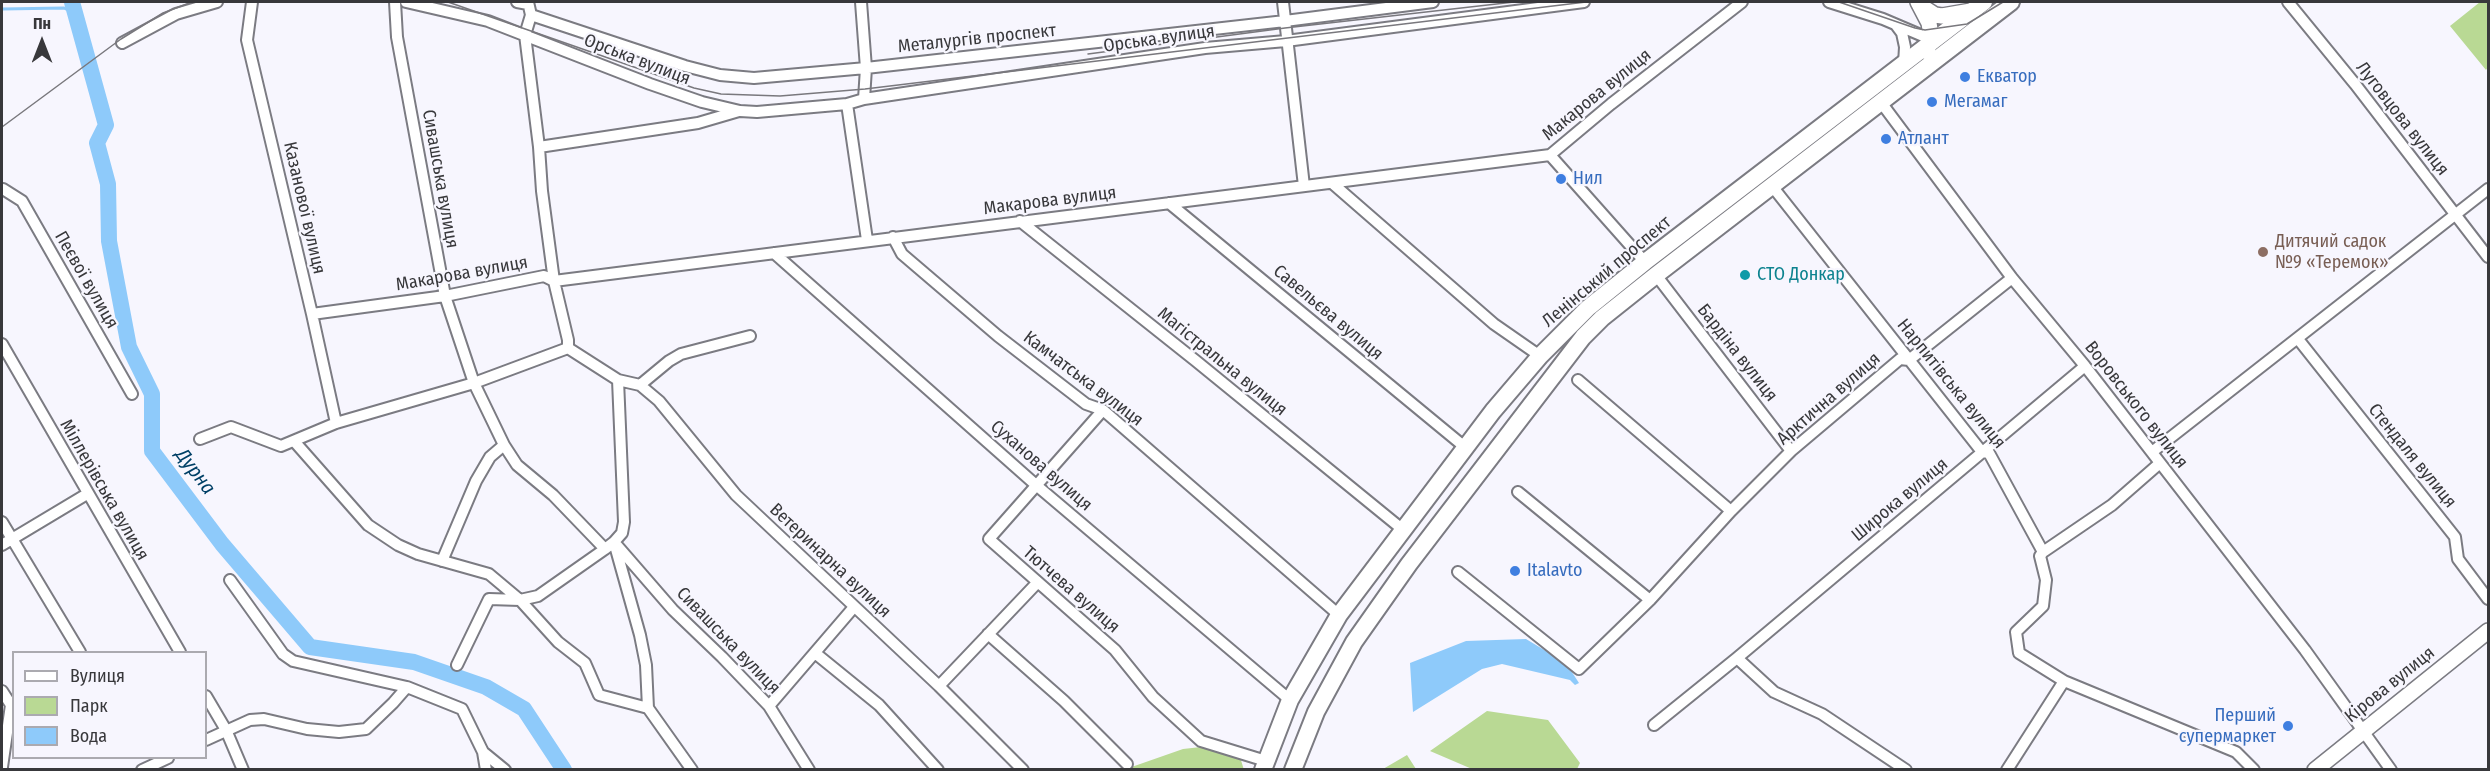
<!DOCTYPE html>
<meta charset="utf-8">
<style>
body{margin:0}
#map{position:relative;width:2490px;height:771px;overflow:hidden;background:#f7f6fe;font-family:"Fira Sans Condensed",sans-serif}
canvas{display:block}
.frame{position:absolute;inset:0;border:3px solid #38383b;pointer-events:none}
.legend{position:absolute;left:12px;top:651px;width:195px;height:108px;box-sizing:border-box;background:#f7f6fe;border:2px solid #abaab0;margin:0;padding:8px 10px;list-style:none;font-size:18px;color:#38383b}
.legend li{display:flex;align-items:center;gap:12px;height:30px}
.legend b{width:30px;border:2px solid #abaab0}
.north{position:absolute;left:12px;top:12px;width:60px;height:60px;-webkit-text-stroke:4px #f7f6fe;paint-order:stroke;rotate:0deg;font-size:16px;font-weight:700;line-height:24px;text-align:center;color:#38383b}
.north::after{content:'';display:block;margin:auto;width:21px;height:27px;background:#38383b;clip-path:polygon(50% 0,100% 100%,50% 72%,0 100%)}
</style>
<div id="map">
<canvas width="2490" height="771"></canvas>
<div class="frame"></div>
<ul class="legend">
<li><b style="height:8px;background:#fff"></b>Вулиця</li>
<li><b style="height:16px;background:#b9d994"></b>Парк</li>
<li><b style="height:16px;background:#8ecafa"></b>Вода</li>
</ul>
<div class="north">Пн</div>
</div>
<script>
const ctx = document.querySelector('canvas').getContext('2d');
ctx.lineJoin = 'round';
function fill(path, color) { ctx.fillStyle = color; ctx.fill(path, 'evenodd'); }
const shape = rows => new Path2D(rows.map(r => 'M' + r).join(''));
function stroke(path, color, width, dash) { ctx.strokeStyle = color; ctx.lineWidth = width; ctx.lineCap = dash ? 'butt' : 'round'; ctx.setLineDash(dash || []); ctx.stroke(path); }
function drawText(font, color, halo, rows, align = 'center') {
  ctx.font = font + ' "Fira Sans Condensed",sans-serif'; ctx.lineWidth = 4.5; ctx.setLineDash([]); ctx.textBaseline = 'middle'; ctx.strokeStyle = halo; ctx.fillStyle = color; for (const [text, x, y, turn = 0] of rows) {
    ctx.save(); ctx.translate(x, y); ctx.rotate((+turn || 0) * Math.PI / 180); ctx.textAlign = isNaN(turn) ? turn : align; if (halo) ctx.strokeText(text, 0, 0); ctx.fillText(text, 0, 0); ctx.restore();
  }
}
const green = shape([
 [2480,2,2488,2,2488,67,2486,70,2450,26],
 [1487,711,1548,720,1580,763,1577,769,1472,769,1430,751],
 [1201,747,1240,757,1244,770,1123,770,1183,749],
 [1407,755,1416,769,1383,769]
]);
const water = shape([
 [1526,639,1566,663,1579,683,1575,685,1570,680,1502,664,1482,669,1413,712,1410,663,1466,641]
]);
const stream = shape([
 [2,9,64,8,76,14]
]);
const river = shape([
 [72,2,106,125,97,143,108,184,109,241,129,347,152,394,152,451,222,544,310,647,414,662,486,687,524,709,564,770]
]);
const street = shape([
 [252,2,247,40,312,314,336,423],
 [395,2,397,37,445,296,474,383,504,445,517,465,553,495,605,549,614,542,673,610,722,657,769,706,809,770],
 [406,2,488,21,650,84,702,102,740,111,757,112,847,104,864,99,1205,48,1286,41,1584,2],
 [517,2,528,4],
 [528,2,531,15,525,35,539,147,542,191,554,281,568,340,568,348,618,380,640,385,659,401,736,495,939,686,1023,770],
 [861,2,866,68,864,99],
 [1283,2,1304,186],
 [1829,2,1883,19,1923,36,1937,36],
 [2288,2,2355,84,2488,257],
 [531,15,685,66,720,75,754,78,866,68,1285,21,1433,2],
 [1896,25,1902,33,1905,47,1904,64],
 [122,43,176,14,217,2],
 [1880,101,2012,278,2085,366,2305,650,2391,770],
 [847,104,867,240],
 [539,147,698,123,739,111],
 [1550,155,1645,262],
 [1332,183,1494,324,1540,356],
 [1772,186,1982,452,1989,453,2043,552],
 [3,189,22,201,132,394],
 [1169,203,1466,448],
 [1020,221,1196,361,1402,529],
 [893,237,902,254,998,336,1086,404,1103,410,1339,615],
 [774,253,1036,485,1290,700],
 [1656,275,1791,451],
 [312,314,445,296,544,276,554,281,1550,155,1611,104,1742,2],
 [2298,339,2455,537,2458,559,2488,599],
 [2,344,180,652],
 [618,380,624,522,622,533,614,542,640,635,646,665,648,708],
 [1578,380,1731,511],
 [640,385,669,361,681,354,750,336],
 [1103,410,989,539,1115,650,1153,697,1201,741,1266,761],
 [200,439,231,427,281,446,336,423,474,383,568,348],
 [294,441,368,525,398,545,418,554,489,574,520,600,558,642,585,663,599,695,648,708,692,770],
 [2152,452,2488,189],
 [1518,492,1650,600],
 [2,522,80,652],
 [2,545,87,494],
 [2043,552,2040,556,2046,580,2043,606,2016,632,2019,653,2064,681,2236,752,2254,770],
 [2043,552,2112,505,2160,463],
 [442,561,476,481,490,457,504,445],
 [1458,572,1579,669,1650,600,1731,511,1791,451,1900,359,1909,360,2012,278],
 [230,580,283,654,293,661,407,687,462,709,483,752,486,770],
 [988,634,1064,701,1127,764],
 [815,653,879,705,938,770],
 [1737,658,1774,692,1822,714,1906,770],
 [457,665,489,599,520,600,538,596,605,549],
 [939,686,1037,583],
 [2,691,11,705,2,767],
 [206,696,226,730,243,770],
 [769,706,854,607],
 [1654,725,1737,658,2085,366],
 [206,740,250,720,264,719,307,729,339,732,366,729,393,703,407,687],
 [483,752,505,770],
 [142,770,168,758],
 [2007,770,2064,681]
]);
const secondary = shape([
 [1918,2,1929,23,1931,36,1927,52],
 [1921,6,1935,15,1942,16,1971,11],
 [2315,770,2488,631]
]);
const primary = shape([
 [1263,770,1290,700,1339,615,1493,411,1540,356,1588,308,1645,262,1984,2],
 [1293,770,1316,712,1354,642,1409,564,1583,337,1602,318,1656,275,2011,2]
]);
const tram = shape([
 [448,2,694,88,721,94,780,96,865,89,1586,2],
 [1839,2,1915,28,1925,30,1967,24,2003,2],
 [1088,54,1285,28,1514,2],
 [2,127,121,39,163,13,192,2]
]);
const markers = [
 [1965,77,6,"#3f7fe0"],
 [1932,102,6,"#3f7fe0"],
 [1886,139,6,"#3f7fe0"],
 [1561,179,6,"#3f7fe0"],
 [2263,252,6,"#8d6e63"],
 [1745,275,6,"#0f9aa8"],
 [1515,571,6,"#3f7fe0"],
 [2288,726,6,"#3f7fe0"]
];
const streetNames = [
 ["Металургів проспект",977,39,-6],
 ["Орська вулиця",1159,39,-8],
 ["Орська вулиця",637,60,21],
 ["Макарова вулиця",1597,95,-39],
 ["Луговцова вулиця",2402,119,52],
 ["Сивашська вулиця",440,179,80],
 ["Макарова вулиця",1050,201,-7],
 ["Казанової вулиця",304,208,77],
 ["Ленінський проспект",1607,272,-40],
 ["Макарова вулиця",462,274,-10],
 ["Пеєвої вулиця",86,280,60],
 ["Савельєва вулиця",1328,313,40],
 ["Бардіна вулиця",1737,353,52],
 ["Магістральна вулиця",1222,362,39],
 ["Камчатська вулиця",1083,379,37],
 ["Нарпитівська вулиця",1951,384,51],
 ["Арктична вулиця",1829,399,-41],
 ["Воровського вулиця",2136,405,52],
 ["Стендаля вулиця",2412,456,51],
 ["Суханова вулиця",1041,466,41],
 ["Міллерівська вулиця",104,490,60],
 ["Широка вулиця",1900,500,-40],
 ["Ветеринарна вулиця",830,561,43],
 ["Тютчева вулиця",1071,590,41],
 ["Сивашська вулиця",728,641,46],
 ["Кірова вулиця",2390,685,-39]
];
const shopNames = [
 ["Екватор",1977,77],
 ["Мегамаг",1944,102],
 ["Атлант",1898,139],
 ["Нил",1573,179],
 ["Italavto",1527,571],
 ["Перший",2276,716,"right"],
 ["супермаркет",2276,737,"right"]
];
const educationNames = [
 ["Дитячий садок",2275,242],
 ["№9 «Теремок»",2275,263]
];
const cultureNames = [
 ["СТО Донкар",1757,275]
];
const waterNames = [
 ["Дурна",195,472,53]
];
fill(green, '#b9d994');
fill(water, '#8ecafa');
stroke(stream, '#8ecafa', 3);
stroke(river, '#8ecafa', 16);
stroke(street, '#7b7b82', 14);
stroke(secondary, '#7b7b82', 18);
stroke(primary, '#7b7b82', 20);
stroke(street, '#fff', 10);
stroke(secondary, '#fff', 15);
stroke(primary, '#fff', 16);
stroke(tram, '#79787d', 1.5);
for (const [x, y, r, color] of markers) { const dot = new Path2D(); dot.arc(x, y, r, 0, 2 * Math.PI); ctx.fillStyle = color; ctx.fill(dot); stroke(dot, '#f7f6fe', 2); }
drawText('18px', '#38383b', '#f7f6fe', streetNames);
drawText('18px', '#366cbe', '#f7f6fe', shopNames, 'left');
drawText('18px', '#785e54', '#f7f6fe', educationNames, 'left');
drawText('18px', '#0d838f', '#f7f6fe', cultureNames, 'left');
drawText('italic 20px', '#004066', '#f7f6fe', waterNames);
</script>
